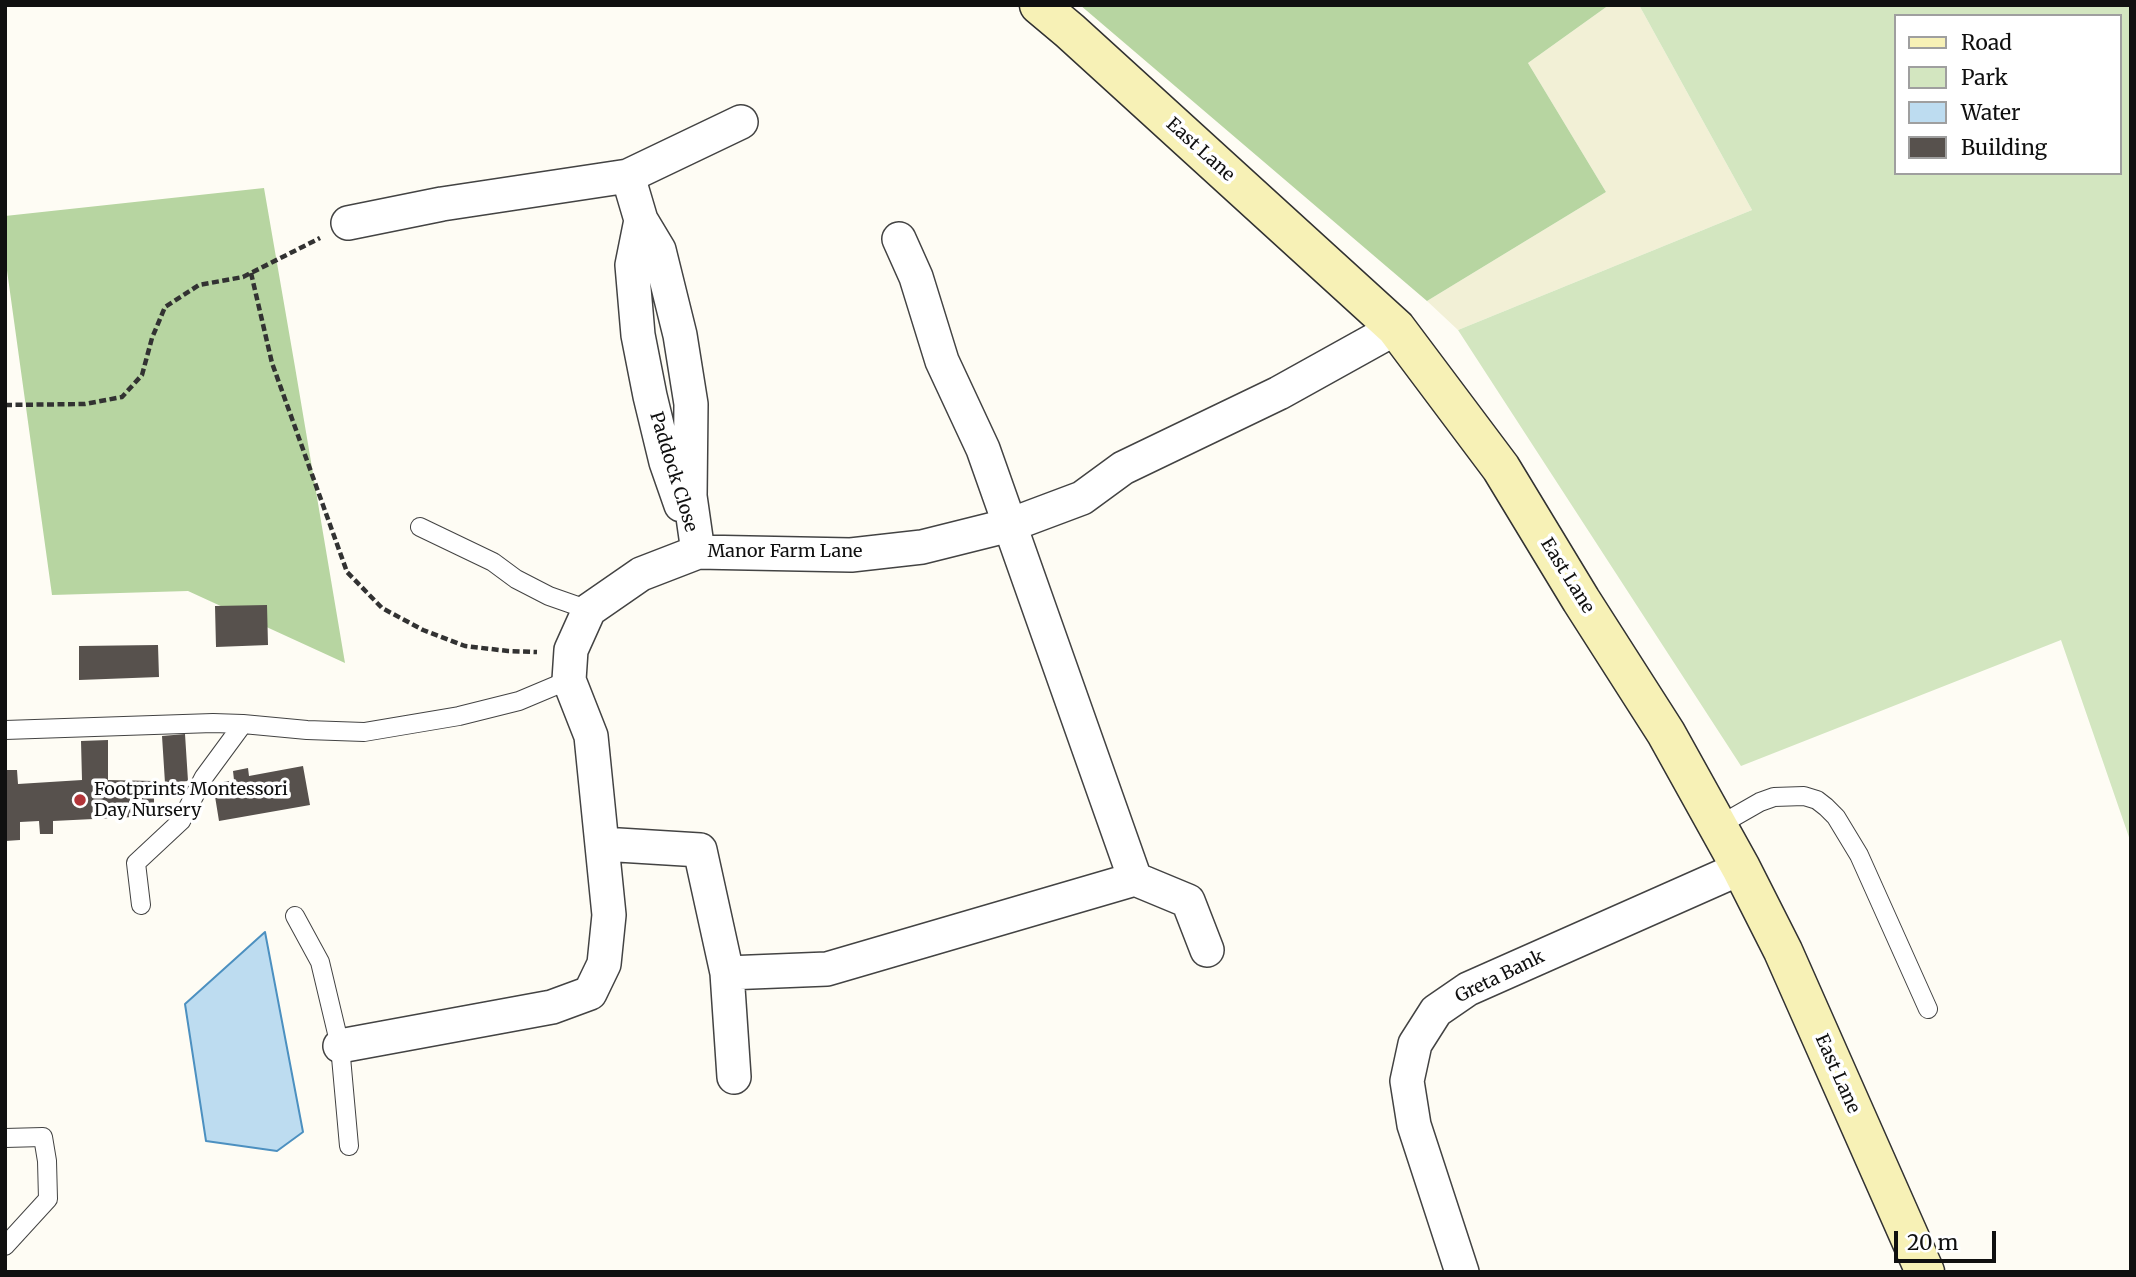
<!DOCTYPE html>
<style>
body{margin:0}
#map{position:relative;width:2136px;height:1277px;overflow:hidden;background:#fefcf4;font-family:Merriweather,serif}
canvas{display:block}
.frame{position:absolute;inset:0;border:7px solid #101010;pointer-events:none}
.legend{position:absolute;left:1894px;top:14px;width:228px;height:161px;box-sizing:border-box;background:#fff;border:2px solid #9f9f9f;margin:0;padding:9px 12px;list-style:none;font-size:21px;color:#101010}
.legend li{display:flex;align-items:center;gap:14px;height:35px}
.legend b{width:35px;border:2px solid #9f9f9f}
.scale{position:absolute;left:1894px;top:1231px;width:102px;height:32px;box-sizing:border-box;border:4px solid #101010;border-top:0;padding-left:9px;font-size:21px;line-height:24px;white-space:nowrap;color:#101010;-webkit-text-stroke:5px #fff;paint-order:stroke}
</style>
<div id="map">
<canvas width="2136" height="1277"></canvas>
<div class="frame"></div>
<ul class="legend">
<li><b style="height:9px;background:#f7f1b6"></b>Road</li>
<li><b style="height:19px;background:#d3e6c0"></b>Park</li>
<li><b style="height:19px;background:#bddcf0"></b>Water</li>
<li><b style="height:19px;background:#57514d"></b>Building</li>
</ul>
<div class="scale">20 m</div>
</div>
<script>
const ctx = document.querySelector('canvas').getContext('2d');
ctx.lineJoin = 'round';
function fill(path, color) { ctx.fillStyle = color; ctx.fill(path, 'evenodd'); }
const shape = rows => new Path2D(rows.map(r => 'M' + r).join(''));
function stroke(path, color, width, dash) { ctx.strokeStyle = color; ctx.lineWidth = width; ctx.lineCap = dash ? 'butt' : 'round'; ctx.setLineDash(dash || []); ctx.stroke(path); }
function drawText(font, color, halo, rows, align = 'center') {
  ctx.font = font + ' Merriweather,serif'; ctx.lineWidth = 7; ctx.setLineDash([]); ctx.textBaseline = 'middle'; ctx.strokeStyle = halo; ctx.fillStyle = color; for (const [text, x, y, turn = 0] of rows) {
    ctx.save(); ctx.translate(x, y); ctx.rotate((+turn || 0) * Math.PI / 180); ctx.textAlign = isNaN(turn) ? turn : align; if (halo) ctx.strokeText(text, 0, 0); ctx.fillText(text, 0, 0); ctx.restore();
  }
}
const farmland = shape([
 [1609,5,1639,5,1752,210,1458,330,1427,301,1606,192,1528,63]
]);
const green = shape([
 [1639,5,2131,5,2131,843,2061,640,1741,766,1458,330,1752,210],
 [1896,16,2120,16,2120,173,1896,173]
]);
const forest = shape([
 [1080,5,1609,5,1528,63,1606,192,1427,301],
 [264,188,295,367,345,663,188,591,52,595,5,256,5,216]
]);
const water = shape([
 [265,932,303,1132,277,1151,206,1141,185,1004,265,932]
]);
const building = shape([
 [267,605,268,645,216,647,215,606],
 [158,645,159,677,79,680,79,646],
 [185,734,188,781,165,783,162,736],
 [108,740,108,780,154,781,154,816,53,821,53,834,40,834,39,821,20,822,20,840,5,841,5,770,17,770,18,784,82,780,81,741],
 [303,766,310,805,219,821,213,784,234,780,233,771,248,768,249,776]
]);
const path = shape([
 [251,273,272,363,347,572,382,608,423,630,465,646,508,651,537,652],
 [5,405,85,404,122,397,142,375,152,338,165,307,199,285,243,277,320,238]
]);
const lane = shape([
 [420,527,493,562,516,579,549,596,589,610],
 [5,730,213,723,243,724,307,730,364,732,459,716,519,701,569,680],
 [1718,826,1760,802,1774,797,1804,796,1817,800,1826,807,1836,817,1859,855,1928,1009],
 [141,905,136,863,181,821,204,777,243,724],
 [295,916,320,962,340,1046,349,1146],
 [5,1138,43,1137,47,1161,48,1199,5,1246]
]);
const street = shape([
 [628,176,741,122],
 [641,220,632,265,638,335,650,396,666,462,681,505],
 [348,223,442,204,628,176,641,220,659,250,680,335,691,404,690,496,698,552],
 [899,239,916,277,942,361,983,449,1135,879],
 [602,844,700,850,727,973,827,969,1135,879,1188,901,1207,950],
 [727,973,734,1077],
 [340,1046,552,1007,590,993,604,964,609,915,591,736,569,680,571,650,589,610,641,574,698,552,851,555,922,547,1010,525,1082,498,1123,468,1279,393,1396,328],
 [1462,1272,1414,1125,1407,1081,1415,1044,1436,1011,1468,989,1741,868]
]);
const secondary = shape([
 [1039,5,1070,31,1396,328,1501,468,1581,600,1666,733,1741,868,1783,951,1925,1272]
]);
const markers = [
 [80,800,7,"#b23539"]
];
const streetNames = [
 ["East Lane",1200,150,42],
 ["Paddock Close",673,472,73],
 ["Manor Farm Lane",785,552],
 ["East Lane",1567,576,58],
 ["Greta Bank",1500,977,-26],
 ["East Lane",1837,1074,66]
];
const poiNames = [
 ["Footprints Montessori",94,790],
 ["Day Nursery",94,811]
];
fill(farmland, '#f2f0d6');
fill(green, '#d3e6c0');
fill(forest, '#b7d5a1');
fill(water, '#bddcf0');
stroke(water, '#4c90c0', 2);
fill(building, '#57514d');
stroke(lane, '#434343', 20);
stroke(street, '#434343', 36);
stroke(secondary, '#323232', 41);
stroke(path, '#323232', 4.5, [7, 3.5]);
stroke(lane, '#fff', 18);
stroke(street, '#fff', 33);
stroke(secondary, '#f7f1b6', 38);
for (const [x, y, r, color] of markers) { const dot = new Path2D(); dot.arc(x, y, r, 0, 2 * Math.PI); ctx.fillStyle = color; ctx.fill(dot); stroke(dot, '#fff', 2.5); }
drawText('18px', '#101010', '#fff', streetNames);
drawText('18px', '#101010', '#fff', poiNames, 'left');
</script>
